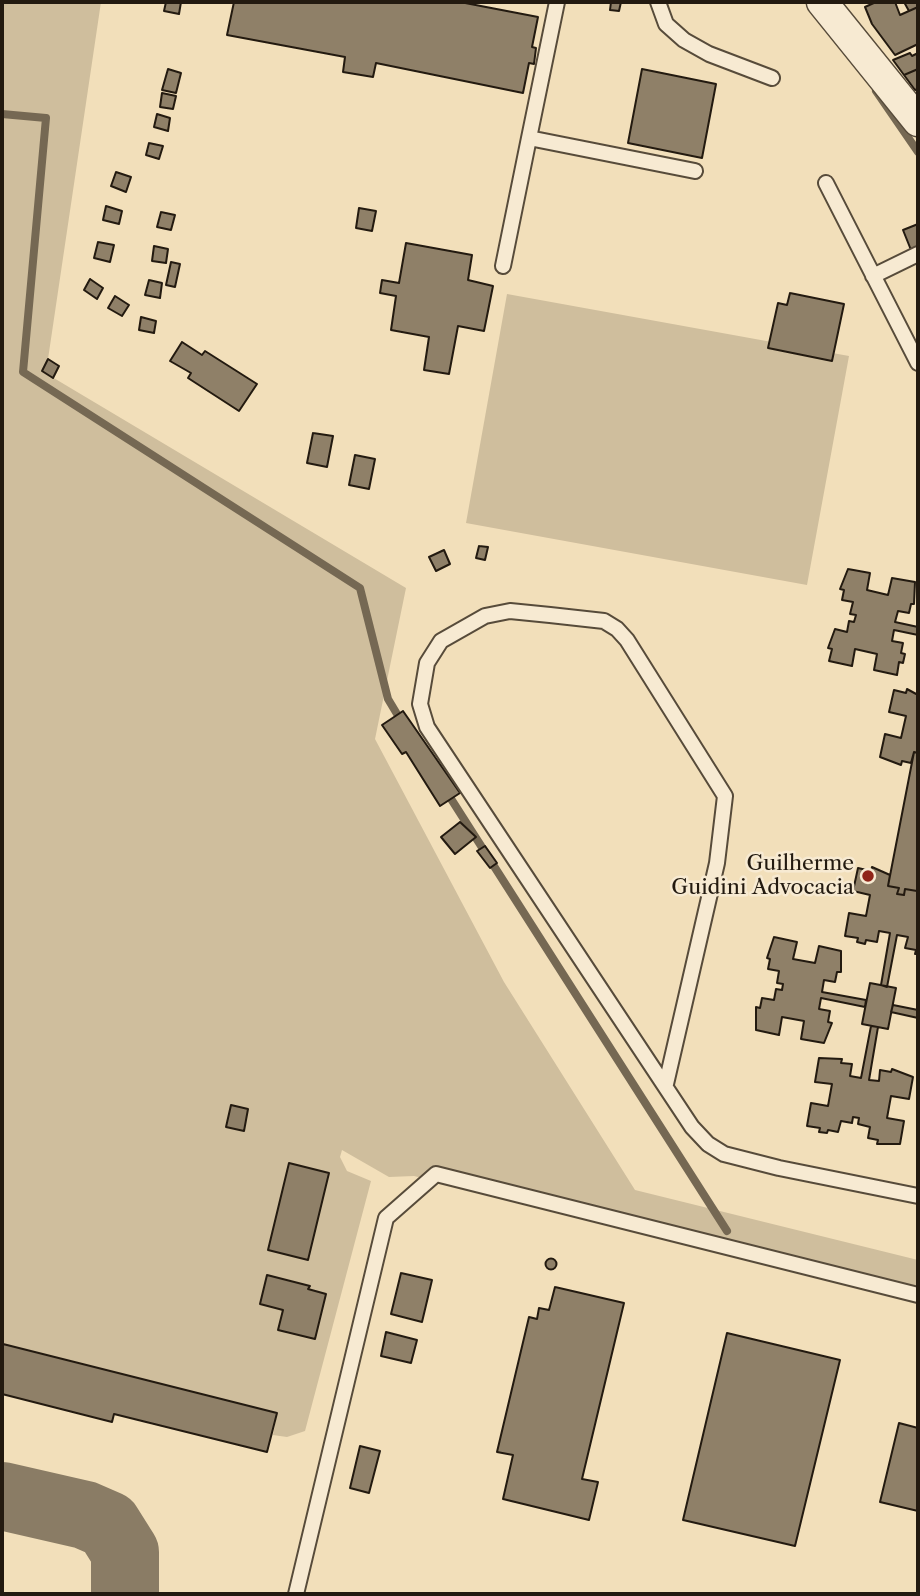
<!DOCTYPE html>
<style>
body{margin:0}
#map{position:relative;width:920px;height:1596px;overflow:hidden;background:#f2dfba;font-family:"Libre Caslon Text",serif}
canvas{display:block}
.frame{position:absolute;inset:0;border:4px solid #231a10;pointer-events:none}
</style>
<div id="map">
<canvas width="920" height="1596"></canvas>
<div class="frame"></div>
</div>
<script>
const ctx = document.querySelector('canvas').getContext('2d');
ctx.lineJoin = 'round';
function fill(path, color) { ctx.fillStyle = color; ctx.fill(path, 'evenodd'); }
const shape = rows => new Path2D(rows.map(r => 'M' + r).join(''));
function stroke(path, color, width, dash) { ctx.strokeStyle = color; ctx.lineWidth = width; ctx.lineCap = dash ? 'butt' : 'round'; ctx.setLineDash(dash || []); ctx.stroke(path); }
function drawText(font, color, halo, rows, align = 'center') {
  ctx.font = font + ' "Libre Caslon Text",serif'; ctx.lineWidth = 5; ctx.setLineDash([]); ctx.textBaseline = 'middle'; ctx.strokeStyle = halo; ctx.fillStyle = color; for (const [text, x, y, turn = 0] of rows) {
    ctx.save(); ctx.translate(x, y); ctx.rotate((+turn || 0) * Math.PI / 180); ctx.textAlign = isNaN(turn) ? turn : align; if (halo) ctx.strokeText(text, 0, 0); ctx.fillText(text, 0, 0); ctx.restore();
  }
}
const green = shape([
 [2,2,101,2,48,359,42,371,406,588,375,739,504,982,635,1190,918,1260,918,1295,810,1272,414,1176,389,1177,342,1150,340,1157,347,1171,371,1181,305,1431,287,1437,273,1435,277,1414,6,1349,2,1366],
 [507,294,849,356,807,585,466,523]
]);
const stream = shape([
 [876,91,918,152],
 [2,114,46,118,23,372,360,588,388,699,403,724],
 [446,791,727,1231]
]);
const taxiway = shape([
 [2,1496,85,1515,108,1525,125,1552,125,1594]
]);
const building = shape([
 [166,2,181,2,179,14,164,11,166,2],
 [234,2,460,2,538,17,532,47,536,48,534,64,529,63,523,93,376,63,373,77,343,72,345,57,227,35,234,2],
 [611,2,621,2,619,11,610,10,611,2],
 [876,2,895,2,900,15,918,7,918,44,895,55,872,24,865,7,876,2],
 [904,2,918,2,918,7,909,11,904,2],
 [910,53,912,56,918,53,918,69,904,75,893,60,910,53],
 [168,69,181,73,176,93,162,90,168,69],
 [642,69,716,84,702,158,628,143,642,69],
 [918,69,918,89,915,90,904,75,918,69],
 [162,93,176,96,173,109,160,107,162,93],
 [157,114,170,118,168,131,154,127,157,114],
 [149,143,163,146,159,159,146,155,149,143],
 [116,172,131,177,126,192,111,186,116,172],
 [106,206,122,211,119,224,103,220,106,206],
 [359,208,376,211,372,231,356,228,359,208],
 [161,212,175,215,171,230,157,227,161,212],
 [918,224,918,247,911,250,903,230,918,224],
 [98,242,114,245,110,262,94,258,98,242],
 [406,243,472,255,468,280,493,286,484,331,458,326,449,374,424,370,429,337,391,330,396,296,380,293,382,280,399,283,406,243],
 [154,246,168,249,166,263,152,261,154,246],
 [171,262,180,264,175,287,166,285,171,262],
 [90,279,103,288,97,299,84,290,90,279],
 [149,280,162,283,160,298,145,295,149,280],
 [790,293,844,304,832,361,768,348,778,303,787,305,790,293],
 [115,296,129,305,122,316,108,308,115,296],
 [141,317,156,321,154,333,139,330,141,317],
 [182,342,202,355,205,351,257,384,239,411,188,378,191,373,170,361,182,342],
 [48,359,59,366,53,378,42,371,48,359],
 [313,433,333,436,327,467,307,463,313,433],
 [355,455,375,459,369,489,349,485,355,455],
 [479,546,488,547,485,560,476,558,479,546],
 [444,550,450,564,436,571,429,557,444,550],
 [848,569,870,573,867,590,888,595,892,578,915,582,914,604,911,604,909,613,898,611,895,622,918,627,918,635,894,630,892,641,903,643,901,653,905,654,903,663,899,662,897,675,874,670,877,654,855,649,852,666,829,661,832,649,828,648,835,629,847,632,849,621,854,622,856,615,850,614,853,602,842,600,844,590,840,589,848,569],
 [907,689,918,695,918,753,914,752,911,763,902,761,901,765,880,757,885,734,901,738,906,716,889,712,894,690,906,693,907,689],
 [403,711,460,793,440,806,406,752,402,754,382,725,403,711],
 [914,752,918,753,918,883,917,891,905,889,904,895,897,894,899,888,888,886,914,752],
 [460,822,476,837,455,854,441,837,460,822],
 [485,846,497,863,490,868,477,851,485,846],
 [872,867,890,875,888,886,899,888,897,894,904,895,905,889,917,891,918,883,918,954,915,954,916,950,905,948,908,937,897,935,887,987,881,985,890,933,879,931,877,942,866,940,865,944,857,942,858,938,845,936,849,913,866,916,870,895,853,891,858,868,871,871,872,867],
 [774,937,797,942,793,959,815,963,819,946,841,951,841,972,837,972,835,982,824,980,822,992,866,1000,865,1007,821,998,819,1009,830,1011,828,1022,832,1023,824,1043,801,1039,804,1021,782,1017,779,1035,756,1030,756,1007,760,1008,762,998,774,1000,776,989,782,990,783,984,777,983,779,971,768,969,770,959,767,958,774,937],
 [870,983,896,988,888,1029,862,1024,870,983],
 [893,1005,918,1010,918,1018,891,1012,893,1005],
 [871,1026,878,1027,869,1080,879,1081,880,1070,891,1072,892,1069,913,1077,909,1099,891,1096,887,1118,904,1121,900,1144,877,1144,878,1140,868,1138,870,1127,858,1124,859,1118,853,1117,852,1123,841,1121,838,1132,828,1130,827,1133,819,1132,820,1128,807,1126,811,1103,828,1106,832,1084,815,1082,819,1058,842,1059,841,1063,852,1064,850,1076,861,1078,871,1026],
 [231,1105,248,1109,244,1131,226,1127,231,1105],
 [289,1163,329,1173,308,1260,268,1250,289,1163],
 '545.5 1264a5.5 5.5 0 1 1 11 0a5.5 5.5 0 1 1-11 0Z',
 [401,1273,432,1280,422,1322,391,1314,401,1273],
 [267,1275,310,1286,308,1289,326,1294,315,1339,278,1330,283,1310,260,1304,267,1275],
 [555,1287,624,1303,582,1479,598,1482,589,1520,503,1499,513,1455,497,1452,529,1317,537,1319,539,1308,549,1310,555,1287],
 [386,1332,417,1340,411,1363,381,1356,386,1332],
 [727,1333,840,1360,795,1546,683,1520,727,1333],
 [3,1344,277,1413,267,1452,114,1414,112,1422,2,1394,3,1344],
 [899,1423,918,1428,918,1511,880,1502,899,1423],
 [360,1446,380,1451,369,1493,350,1488,360,1446]
]);
const service = shape([
 [557,2,529,138,695,171],
 [658,2,666,24,684,40,709,54,772,78],
 [826,183,918,363],
 [503,266,529,138],
 [873,276,918,254],
 [666,1084,717,863,725,796,627,640,617,629,604,621,550,615,510,611,485,616,441,641,427,663,420,704,427,727,692,1127,708,1144,724,1154,779,1168,918,1196],
 [296,1594,386,1218,436,1174,918,1295]
]);
const minor = shape([
 [822,2,918,121]
]);
const markers = [
 [868,876,7,"#8f2418"]
];
const poiNames = [
 ["Guilherme",854,864],
 ["Guidini Advocacia",854,888]
];
fill(green, '#cfbe9d');
stroke(stream, '#756853', 8);
stroke(taxiway, '#8a7c65', 68);
fill(building, '#8f8068');
stroke(building, '#231a10', 2);
stroke(service, '#574b3a', 18);
stroke(minor, '#574b3a', 33);
stroke(service, '#f7ead2', 14);
stroke(minor, '#f7ead2', 30);
for (const [x, y, r, color] of markers) { const dot = new Path2D(); dot.arc(x, y, r, 0, 2 * Math.PI); ctx.fillStyle = color; ctx.fill(dot); stroke(dot, '#f7ead2', 2.5); }
drawText('21px', '#231a10', '#f7ead2', poiNames, 'right');
</script>
